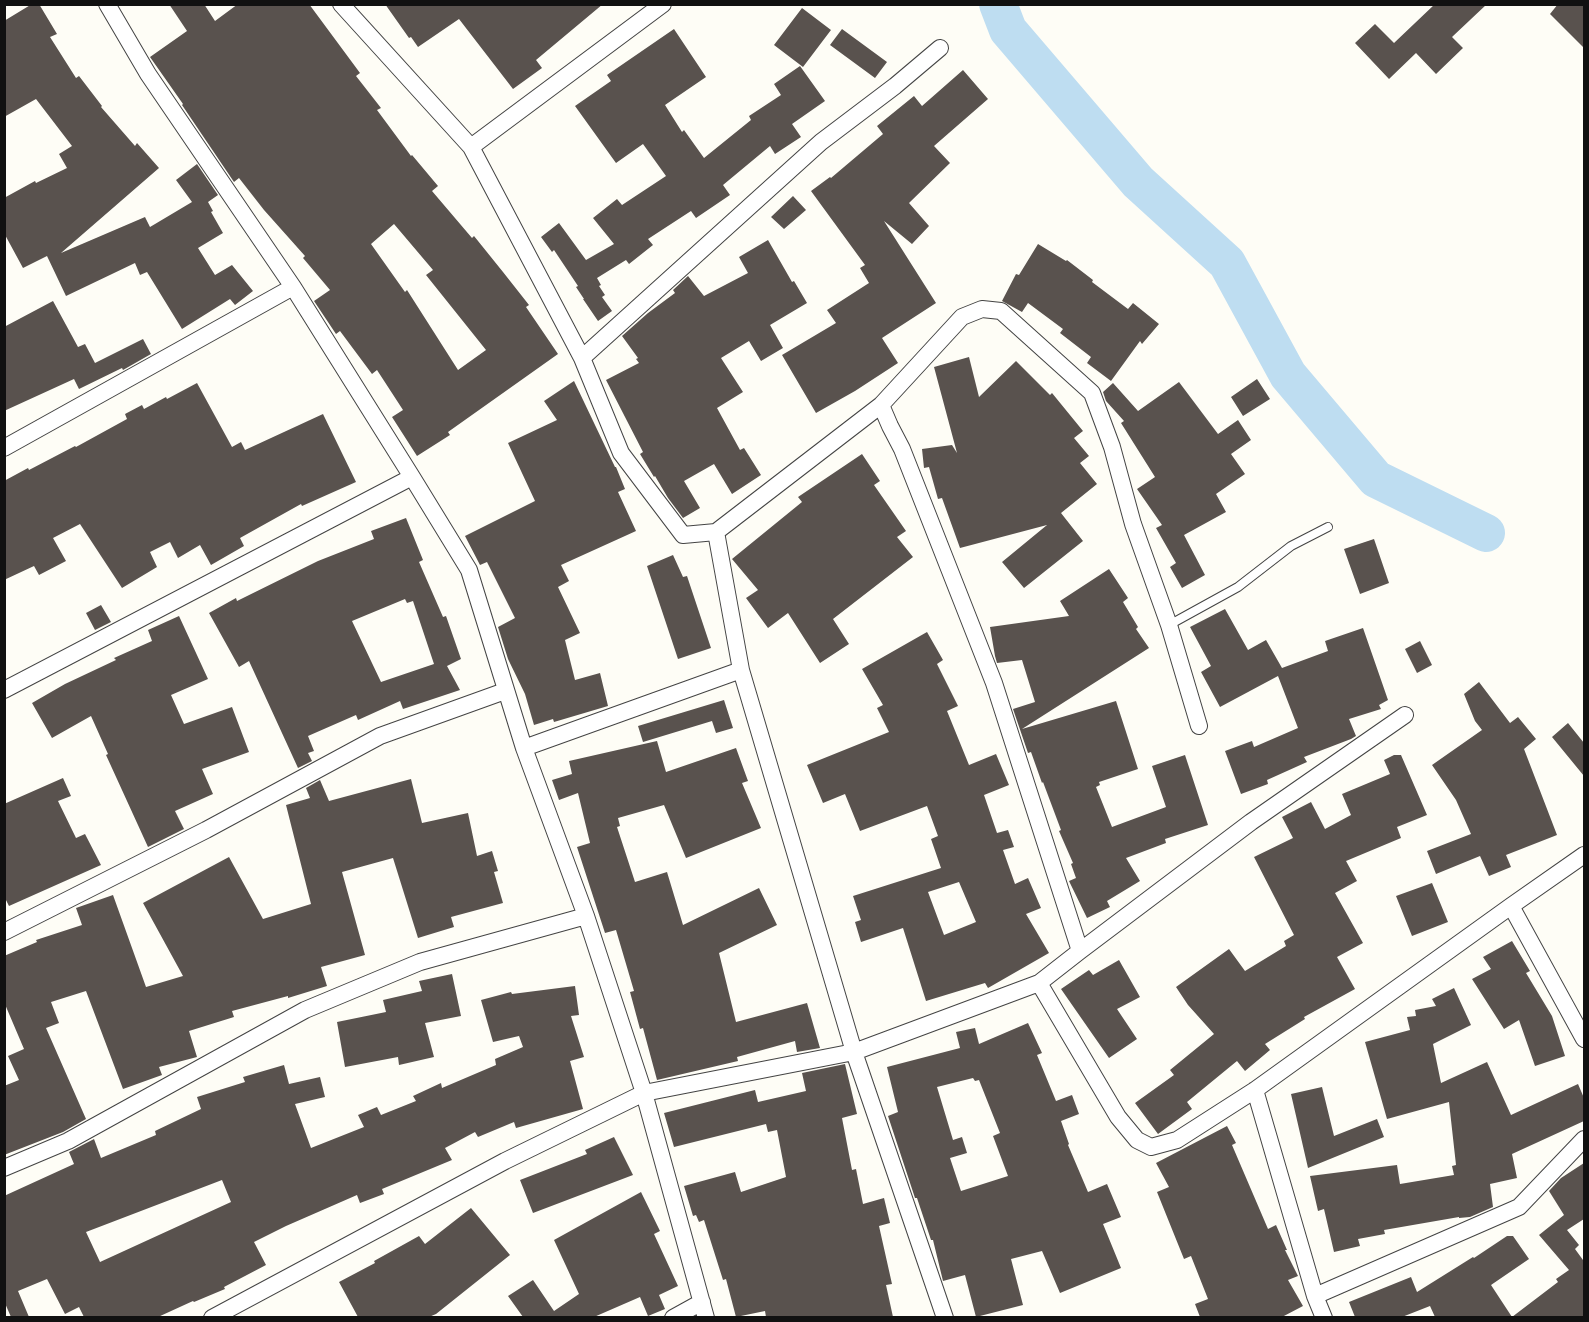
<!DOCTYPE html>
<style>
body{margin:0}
#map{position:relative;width:1589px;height:1322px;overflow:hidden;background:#fefdf6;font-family:Lora,serif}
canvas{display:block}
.frame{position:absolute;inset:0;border:6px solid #111;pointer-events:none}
</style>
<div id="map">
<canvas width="1589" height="1322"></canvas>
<div class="frame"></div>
</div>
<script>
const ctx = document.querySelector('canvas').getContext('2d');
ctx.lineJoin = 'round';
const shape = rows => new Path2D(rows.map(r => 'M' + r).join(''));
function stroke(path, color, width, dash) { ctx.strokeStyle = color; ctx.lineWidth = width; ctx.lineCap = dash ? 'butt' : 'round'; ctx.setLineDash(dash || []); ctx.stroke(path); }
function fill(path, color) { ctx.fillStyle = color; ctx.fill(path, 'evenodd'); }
const river = shape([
 [998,4,1008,30,1138,182,1227,263,1288,375,1376,479,1486,533]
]);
const building = shape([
 [32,4,39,4,57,34,50,37,76,78,79,76,102,106,101,107,135,146,137,143,159,168,61,253,145,217,150,227,192,202,176,180,197,164,218,195,208,202,213,211,211,212,223,233,198,248,215,275,232,265,253,291,235,305,230,299,182,329,147,272,140,275,135,263,66,296,47,256,23,268,4,233,4,198,35,181,36,183,67,168,59,154,72,146,36,99,4,117,4,21],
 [169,4,204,4,215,21,238,4,309,4,360,73,356,76,381,108,377,110,411,156,412,155,438,186,432,191,472,238,474,236,503,272,529,305,526,307,558,354,448,432,450,435,417,456,392,417,403,410,377,370,372,374,340,331,336,334,314,301,330,290,303,258,305,256,264,210,239,178,234,182,182,105,183,104,150,57,187,31],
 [394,224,433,270,426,275,486,350,458,370,407,290,405,292,371,244],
 [385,4,603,4,536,60,542,68,513,89,459,19,418,47,411,37,409,38],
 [1435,4,1487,4,1452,37,1463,48,1436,74,1416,53,1389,79,1355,43,1375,24,1394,43],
 [1558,4,1584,4,1584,48,1550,14],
 [802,8,831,30,803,67,774,45],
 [674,29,706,77,665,105,682,132,684,130,704,158,751,120,749,116,781,95,774,84,800,66,825,101,792,124,801,137,775,154,770,146,723,185,730,195,696,218,691,211,648,239,653,245,629,264,626,260,597,278,601,285,599,286,605,295,602,297,612,311,598,321,583,299,584,299,576,287,578,286,554,250,552,252,541,237,559,223,586,260,614,244,593,218,617,199,622,205,666,176,643,144,616,163,575,106,611,81,607,75],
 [842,29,887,62,875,78,830,45],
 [963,70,988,99,934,146,950,163,909,203,929,226,912,244,884,221,936,303,882,338,898,363,855,391,816,413,782,355,836,323,827,310,869,283,860,268,865,265,811,191,830,177,831,178,883,134,877,126,914,96,922,106],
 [793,196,806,210,784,229,771,217],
 [768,240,792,282,794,281,807,303,770,325,783,348,761,361,749,341,721,358,743,392,717,408,740,450,744,448,761,475,732,494,714,464,684,481,700,508,683,518,668,498,655,476,654,477,640,454,643,452,606,380,639,363,636,359,638,358,622,336,648,313,675,293,673,290,688,276,704,296,748,273,739,257],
 [1038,244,1066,261,1067,260,1093,280,1092,282,1128,309,1133,303,1159,324,1142,344,1140,341,1111,381,1087,363,1091,357,1060,333,1063,329,1028,303,1022,312,1002,301,1016,274,1019,275],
 [53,301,78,347,85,344,95,363,143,339,151,354,123,370,122,368,79,389,74,379,4,411,4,327],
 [969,357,979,397,1016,361,1050,395,1052,393,1083,431,1074,438,1089,456,1080,463,1097,484,1061,513,1083,541,1024,588,1002,562,1047,525,960,548,942,498,938,499,929,467,924,468,922,449,952,445,957,453,934,367],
 [1257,379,1270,399,1243,416,1231,397],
 [574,381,615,467,616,467,625,489,618,492,636,531,561,565,569,581,558,587,580,633,565,640,575,680,600,673,608,706,554,722,553,719,534,725,525,694,508,659,498,627,515,618,487,562,480,565,465,536,535,501,508,443,557,420,544,401],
 [1179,382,1218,434,1238,420,1251,440,1231,454,1245,474,1216,494,1226,512,1184,535,1205,575,1182,588,1170,567,1176,563,1156,528,1162,525,1137,489,1155,477,1121,423,1124,421,1106,401,1103,392,1113,383,1138,411],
 [197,383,232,447,241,442,245,450,323,414,356,482,302,506,301,504,240,538,244,546,211,565,200,545,178,558,170,542,150,552,157,567,122,588,80,524,53,538,66,561,39,575,34,566,4,580,4,481,28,468,29,470,75,446,76,447,127,419,125,414,142,405,144,409,166,397,167,399],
 [862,454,880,481,874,485,906,531,897,537,913,557,833,619,849,644,820,663,788,613,768,628,746,598,758,590,732,559,802,502,798,497],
 [406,518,423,560,419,562,443,617,446,616,461,659,447,666,460,690,403,709,400,701,358,720,356,715,308,736,314,751,308,753,312,761,298,768,249,661,239,667,209,613,236,598,237,601,318,561,374,539,371,531],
 [405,599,407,603,413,601,434,664,381,682,352,621],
 [1374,539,1389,583,1360,594,1344,549],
 [673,555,683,577,687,576,711,648,678,659,647,566],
 [1109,569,1128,598,1123,602,1138,627,1136,629,1149,648,1022,729,1116,701,1138,769,1099,782,1100,785,1096,787,1112,827,1166,807,1152,766,1185,755,1208,825,1165,839,1166,843,1126,858,1140,881,1107,901,1110,907,1087,918,1069,881,1076,878,1071,864,1073,863,1059,831,1061,830,1043,782,1042,783,1031,752,1028,753,1013,709,1035,702,1022,660,997,663,995,656,990,627,1069,616,1060,601],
 [101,605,111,622,95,630,86,613],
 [1225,609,1248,650,1266,640,1282,668,1328,651,1325,641,1363,628,1388,700,1379,705,1381,709,1349,719,1356,736,1351,739,1304,757,1307,762,1267,780,1268,784,1241,794,1225,751,1252,741,1254,747,1298,728,1278,676,1220,707,1201,672,1211,666,1190,627],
 [179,616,208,679,171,695,184,724,232,707,249,752,202,769,213,794,175,811,184,829,148,847,106,755,108,754,91,716,52,738,32,703,65,684,116,660,114,658,152,641,148,630],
 [927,632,943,660,937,664,958,706,947,711,969,765,996,754,1009,785,984,795,997,833,1008,830,1014,847,1003,850,1015,884,1028,878,1041,908,1026,914,1049,953,988,988,985,983,926,1001,903,928,861,942,855,922,861,920,853,896,941,868,931,839,938,836,927,806,860,831,845,794,823,803,807,765,889,732,877,708,883,705,862,669],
 [959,882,976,922,944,935,928,892],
 [1420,641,1432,665,1417,673,1405,649],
 [1479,682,1510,723,1518,717,1536,739,1524,749,1557,835,1506,855,1511,867,1489,876,1480,856,1436,874,1427,851,1471,834,1456,800,1432,765,1482,730,1475,721,1464,694],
 [724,700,733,728,716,733,712,721,643,742,638,726],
 [1568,723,1584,743,1584,776,1552,737],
 [657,741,666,772,736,748,748,781,742,783,761,828,686,858,664,805,618,818,620,826,617,827,635,882,667,872,683,925,759,888,777,925,719,953,736,1022,807,1003,820,1048,797,1052,795,1041,737,1057,738,1061,657,1080,643,1028,640,1029,630,992,634,991,616,930,605,933,577,847,590,843,578,793,559,800,552,780,572,774,569,761],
 [1394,755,1401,755,1427,815,1397,827,1401,838,1346,861,1357,881,1335,893,1363,943,1337,957,1355,989,1304,1017,1305,1019,1265,1044,1270,1050,1245,1071,1237,1061,1187,1102,1192,1109,1158,1134,1135,1103,1174,1075,1170,1070,1214,1034,1188,1005,1176,987,1229,949,1245,971,1286,946,1284,941,1294,935,1254,857,1293,838,1282,817,1311,802,1325,829,1351,815,1342,794,1390,774,1384,760],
 [63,778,71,796,58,801,76,838,85,834,101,865,9,906,4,896,4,804],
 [411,779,422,823,468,813,477,856,492,851,498,871,494,872,503,903,451,917,454,927,418,938,393,858,342,872,365,955,321,967,327,986,288,998,288,996,232,1011,234,1017,189,1031,197,1057,159,1067,162,1075,123,1089,86,991,51,1002,59,1023,46,1028,86,1119,63,1132,4,1155,4,1086,19,1080,8,1056,24,1049,4,1002,4,956,37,942,36,940,82,925,76,908,113,895,146,987,183,976,143,903,229,857,263,919,311,904,286,805,310,798,306,788,320,780,329,801],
 [1432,883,1448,922,1412,936,1396,896],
 [1512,941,1530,971,1526,973,1552,1016,1565,1056,1535,1066,1519,1020,1504,1029,1472,979,1491,969,1483,957],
 [1119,960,1140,997,1117,1009,1137,1039,1109,1058,1061,989,1089,970,1093,975],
 [452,974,461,1016,425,1023,434,1057,399,1065,398,1057,345,1067,337,1022,386,1012,383,1000,422,991,419,981],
 [575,986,579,1015,571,1016,584,1057,570,1061,583,1109,516,1128,514,1122,478,1137,475,1132,445,1148,452,1160,382,1189,384,1194,360,1203,357,1195,286,1226,254,1242,266,1265,224,1287,225,1289,194,1302,193,1301,158,1317,84,1317,79,1307,65,1314,47,1279,18,1291,29,1317,11,1317,4,1301,4,1196,74,1164,69,1152,94,1139,101,1158,156,1135,155,1131,201,1109,197,1097,245,1082,243,1077,284,1065,289,1084,320,1077,325,1097,295,1104,311,1148,364,1127,358,1115,377,1107,381,1115,416,1101,413,1096,441,1083,442,1088,496,1065,495,1059,523,1047,519,1036,493,1042,481,1000,511,992,512,994],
 [222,1180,231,1202,100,1262,86,1232],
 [1454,988,1471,1025,1433,1044,1441,1083,1487,1062,1511,1115,1578,1084,1584,1098,1584,1121,1512,1154,1517,1178,1490,1184,1493,1207,1470,1217,1459,1218,1459,1217,1384,1230,1385,1234,1358,1239,1360,1246,1334,1252,1324,1209,1318,1211,1310,1176,1397,1165,1400,1184,1454,1175,1452,1166,1456,1165,1449,1102,1387,1119,1365,1042,1410,1030,1407,1017,1416,1016,1415,1010,1436,1006,1432,999],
 [1028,1023,1042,1053,1037,1055,1056,1101,1072,1095,1079,1114,1061,1121,1069,1144,1068,1145,1088,1192,1107,1184,1121,1217,1103,1224,1121,1268,1060,1293,1042,1251,1011,1259,1023,1305,976,1317,965,1275,943,1281,933,1240,931,1240,917,1198,915,1198,888,1116,898,1112,887,1067,960,1048,956,1032,975,1028,979,1044],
 [973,1078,975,1081,979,1080,1000,1133,993,1136,1008,1176,961,1191,950,1158,967,1153,962,1137,953,1140,937,1087],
 [845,1064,857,1114,842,1118,852,1170,856,1169,863,1204,884,1198,890,1223,879,1226,892,1284,886,1285,893,1317,766,1317,765,1311,736,1317,726,1279,723,1280,704,1220,699,1222,696,1215,693,1216,684,1186,735,1172,741,1192,786,1177,777,1130,768,1132,766,1124,674,1147,664,1113,755,1090,758,1102,806,1091,802,1073],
 [1322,1087,1334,1136,1377,1119,1384,1137,1308,1168,1291,1094],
 [1227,1126,1236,1143,1232,1145,1268,1229,1276,1225,1287,1250,1285,1250,1298,1276,1288,1280,1303,1306,1282,1317,1200,1317,1195,1304,1208,1299,1191,1256,1184,1259,1157,1192,1169,1187,1156,1163],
 [614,1137,633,1175,533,1213,520,1180,587,1154,585,1150],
 [1584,1163,1584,1219,1567,1230,1579,1245,1575,1249,1583,1260,1584,1259,1584,1317,1435,1317,1430,1306,1402,1317,1355,1317,1349,1302,1411,1277,1417,1292,1473,1257,1474,1258,1507,1236,1513,1236,1529,1259,1491,1285,1512,1317,1558,1282,1556,1279,1569,1270,1539,1235,1564,1215,1549,1191,1561,1178],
 [641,1192,660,1231,654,1234,678,1286,659,1295,665,1309,648,1316,640,1297,594,1317,523,1317,508,1296,533,1280,554,1311,579,1294,554,1240],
 [471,1208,510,1255,436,1314,429,1317,358,1317,339,1282,375,1263,374,1261,419,1236,425,1244]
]);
const lane = shape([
 [1169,625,1238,587,1291,546,1328,527]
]);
const street = shape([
 [107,4,148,74,293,287,412,477,469,570,524,748,586,916,644,1093,706,1318],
 [341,4,471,147,582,358,621,453,683,535,716,532,881,405,962,317,982,309,1001,311,1092,393,1112,447,1133,524,1169,625,1199,726],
 [471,147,663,4],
 [582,358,821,142,895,86,940,48],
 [881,405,890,426,902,449,994,683,1080,951],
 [4,448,293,287],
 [716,532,741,670,854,1052,945,1318],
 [4,690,412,477],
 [524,748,741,670],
 [1511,906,1584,1039],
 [4,932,206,830,380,736,505,691],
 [1039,983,1118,1117,1137,1140,1151,1147,1177,1140,1255,1090,1511,906,1584,855],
 [1255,1090,1315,1296,1324,1318],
 [4,1168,68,1141,305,1010,420,962,586,916],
 [1315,1296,1519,1207,1584,1139],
 [212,1318,505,1161,644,1093,854,1052,1039,983,1080,951,1251,822,1405,715],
 [673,1318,702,1302]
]);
stroke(river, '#beddf1', 38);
fill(building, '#59524e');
stroke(lane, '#444', 10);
stroke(street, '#444', 18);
stroke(lane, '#fff', 8);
stroke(street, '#fff', 16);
</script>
